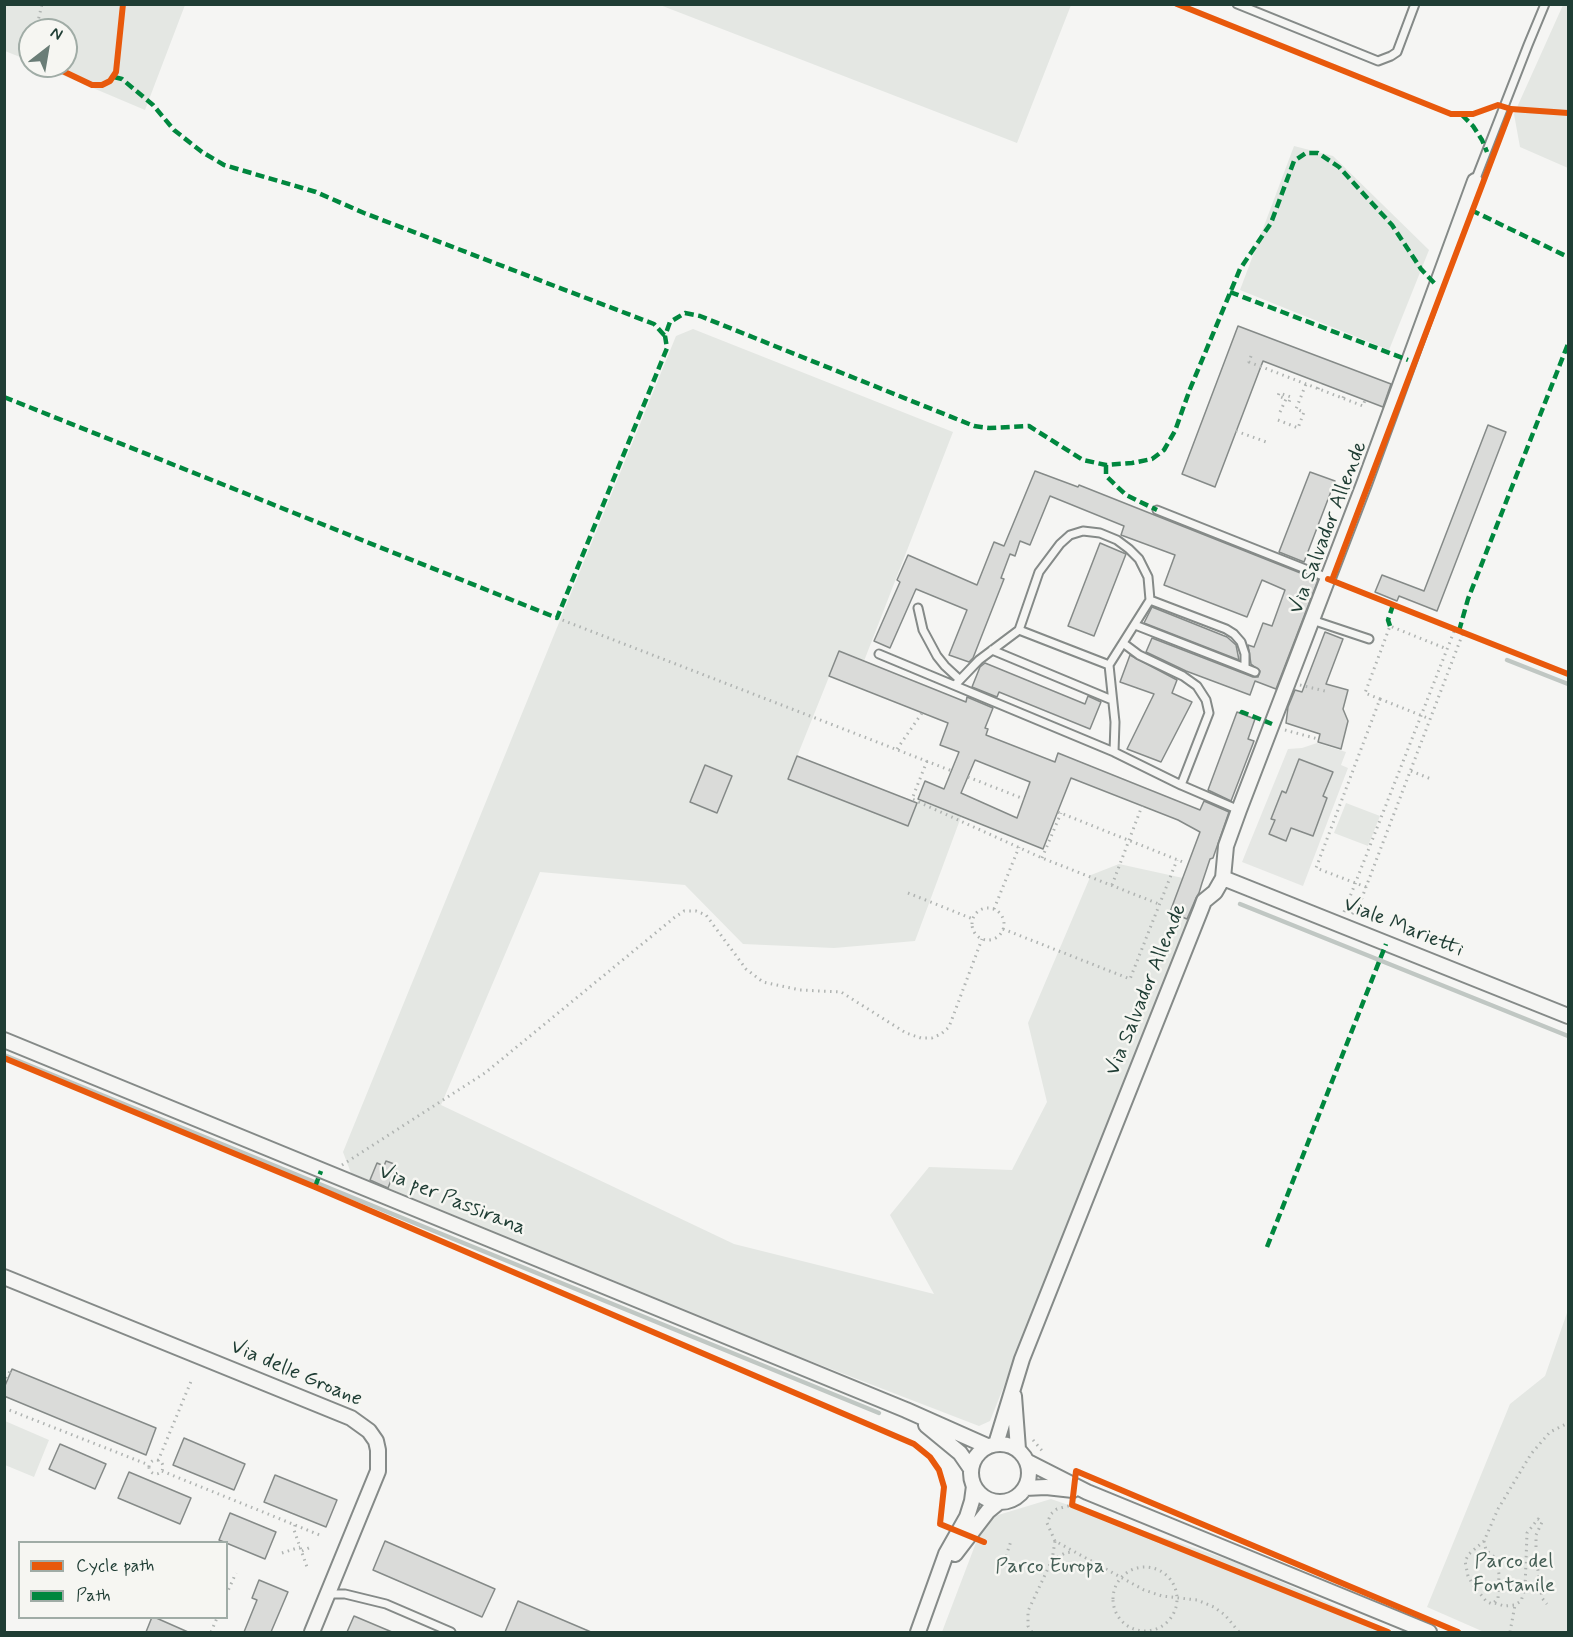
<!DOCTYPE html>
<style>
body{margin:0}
#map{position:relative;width:1573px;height:1637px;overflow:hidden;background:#f5f5f3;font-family:Mynerve,sans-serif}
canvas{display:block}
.frame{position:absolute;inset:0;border:6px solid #1f3d34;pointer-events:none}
.legend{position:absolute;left:18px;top:1541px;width:210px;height:78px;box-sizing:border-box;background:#f6f6f2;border:2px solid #a0aca6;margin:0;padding:8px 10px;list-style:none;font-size:18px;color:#1f3d34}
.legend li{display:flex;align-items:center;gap:12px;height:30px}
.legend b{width:30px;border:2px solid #a0aca6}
.north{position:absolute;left:18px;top:18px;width:60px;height:60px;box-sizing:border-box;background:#f6f6f2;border:2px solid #a0aca6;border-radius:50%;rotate:31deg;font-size:16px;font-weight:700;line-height:24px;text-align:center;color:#1f3d34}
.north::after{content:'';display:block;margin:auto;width:21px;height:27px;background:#6a7d77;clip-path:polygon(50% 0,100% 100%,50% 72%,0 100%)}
</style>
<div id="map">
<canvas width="1573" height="1637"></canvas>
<div class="frame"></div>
<ul class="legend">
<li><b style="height:8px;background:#e8590c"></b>Cycle path</li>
<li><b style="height:8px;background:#00873e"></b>Path</li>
</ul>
<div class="north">N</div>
</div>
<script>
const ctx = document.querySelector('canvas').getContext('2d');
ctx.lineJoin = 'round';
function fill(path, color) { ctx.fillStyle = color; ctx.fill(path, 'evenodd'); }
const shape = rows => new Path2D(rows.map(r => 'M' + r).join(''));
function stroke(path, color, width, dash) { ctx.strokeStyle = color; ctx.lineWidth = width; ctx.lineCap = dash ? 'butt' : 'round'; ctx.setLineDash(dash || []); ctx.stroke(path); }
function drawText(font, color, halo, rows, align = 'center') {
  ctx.font = font + ' Mynerve,sans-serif'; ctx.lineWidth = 5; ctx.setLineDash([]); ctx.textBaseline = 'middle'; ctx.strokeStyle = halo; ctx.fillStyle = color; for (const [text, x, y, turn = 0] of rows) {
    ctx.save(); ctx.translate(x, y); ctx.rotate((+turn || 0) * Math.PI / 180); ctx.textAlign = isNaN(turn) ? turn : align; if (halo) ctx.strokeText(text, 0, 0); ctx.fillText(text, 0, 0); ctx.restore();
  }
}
const built = shape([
 [1317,743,1346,752,1341,765,1348,768,1303,886,1242,862,1288,749,1302,748]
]);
const green = shape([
 [4,5,5,4,185,5,145,110,41,66,66,66,66,30,30,30,30,61,5,51],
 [660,5,1071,5,1017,143],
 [1563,5,1568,5,1568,168,1520,147,1514,114],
 [1294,146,1333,156,1429,250,1389,350,1240,290],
 [693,329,953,432,864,661,839,652,788,779,908,826,918,800,961,817,915,941,834,948,743,944,685,885,540,872,441,1105,734,1244,934,1294,890,1215,929,1167,1012,1170,1047,1102,1028,1023,1091,875,1119,864,1183,878,1170,912,1190,919,990,1421,979,1426,761,1342,388,1188,397,1165,386,1161,384,1166,377,1164,370,1181,351,1173,343,1152,676,336],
 [1346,803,1380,816,1368,846,1334,833],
 [1568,1310,1568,1632,1484,1632,1427,1607,1510,1404,1545,1376],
 [5,1421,49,1440,34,1477,5,1465],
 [1051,1499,1241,1564,1393,1632,942,1632,985,1519]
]);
const stream = shape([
 [1507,660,1568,684],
 [1240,904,1568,1036],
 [4,1055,879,1413]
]);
const building = shape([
 [1238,326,1391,384,1383,407,1263,361,1215,487,1182,474,1238,326],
 [1488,425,1506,432,1437,611,1399,596,1397,601,1375,592,1382,575,1424,591,1488,425],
 [1035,471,1078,487,1079,485,1318,580,1276,689,1255,681,1250,695,1186,671,1146,652,1152,638,1253,677,1258,677,1260,671,1251,664,1248,645,1254,647,1263,623,1272,626,1285,590,1262,580,1247,617,1164,585,1175,555,1121,535,1124,526,1050,496,1030,545,1020,541,1015,556,1010,554,1001,578,1004,579,973,658,969,662,949,655,967,610,916,589,890,648,874,641,900,582,897,580,908,555,977,585,994,542,1004,546,1035,471],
 [1310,472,1335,481,1304,562,1279,552,1310,472],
 [1100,543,1126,554,1094,636,1068,626,1100,543],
 [1152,607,1227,637,1236,645,1239,660,1144,623,1152,607],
 [1325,632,1343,639,1326,684,1348,690,1343,709,1348,721,1341,749,1318,742,1320,734,1286,723,1288,707,1295,690,1302,692,1325,632],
 [839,651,966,702,967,697,993,708,985,728,988,729,986,735,1055,762,1058,753,1200,810,1204,801,1229,812,1213,858,1210,859,1202,883,1199,893,1196,898,1187,919,1170,912,1200,832,1178,820,1071,778,1043,849,918,799,925,781,944,789,959,752,940,745,948,723,829,676,839,651],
 [975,760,1030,782,1017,818,961,793,975,760],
 [1130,655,1177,680,1172,693,1192,702,1161,762,1127,749,1154,694,1120,682,1130,655],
 [985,663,1085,704,1088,696,1101,702,1090,729,999,692,997,697,972,687,980,667,985,663],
 [1237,712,1255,719,1248,739,1254,741,1231,801,1208,790,1237,712],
 [797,756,917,803,908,826,788,779,797,756],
 [1299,759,1333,772,1323,796,1327,798,1313,836,1291,828,1286,841,1269,834,1275,820,1271,819,1282,791,1286,793,1299,759],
 [705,765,732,776,717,813,690,802,705,765],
 [386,1161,397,1165,388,1188,370,1180,377,1163,384,1166,386,1161],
 [12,1369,156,1428,146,1455,4,1396,4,1388,12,1369],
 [184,1438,245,1464,234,1490,173,1465,184,1438],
 [60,1444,106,1464,95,1489,49,1469,60,1444],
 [129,1472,191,1498,180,1524,118,1498,129,1472],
 [275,1475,337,1500,326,1527,264,1502,275,1475],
 [230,1513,276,1532,265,1559,219,1540,230,1513],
 [385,1541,495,1589,482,1617,373,1570,385,1541],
 [259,1580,288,1592,271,1632,244,1632,257,1600,252,1598,259,1580],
 [518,1601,591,1632,505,1632,518,1601],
 [354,1616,392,1632,347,1632,354,1616],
 [152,1617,154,1617,188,1632,146,1632,152,1617]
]);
const path = shape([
 [36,30,42,4],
 [28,51,30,47],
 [1251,356,1249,362,1363,406,1365,400],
 [1318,389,1320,383],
 [1343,398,1345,392],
 [1280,412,1286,399,1278,396,1279,393,1291,397,1289,402],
 [1278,420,1298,428,1304,412,1296,409,1306,384],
 [1236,431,1269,443],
 [557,618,952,771],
 [1300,685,1329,692],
 [1380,699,1430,719],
 [1285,730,1318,739],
 [897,749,922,713],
 [927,761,912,799,1042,858,1159,904],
 [1411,771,1431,779],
 [968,777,1024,799],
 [1058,812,1183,862],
 [1042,858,1061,813],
 [1112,885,1142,806],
 [1366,887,1316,868,1380,699,1365,693,1390,626,1447,649],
 [908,893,973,919],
 '972 924a16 16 0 1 1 32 0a16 16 0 1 1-32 0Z',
 [994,909,1019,847],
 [1344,912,1455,629],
 [1352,914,1359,906,1366,887,1463,633],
 [1003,929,1130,979,1177,860],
 [342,1165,485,1073,675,917,684,911,696,911,706,915,746,969,763,982,800,990,841,992,906,1033,921,1038,932,1038,941,1034,949,1027,982,939],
 [4,1384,10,1371],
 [4,1408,149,1465],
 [1033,1440,1044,1453],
 '149 1467a7 7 0 1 1 14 0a7 7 0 1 1-14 0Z',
 [158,1461,192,1379],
 [162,1471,322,1536],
 [295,1525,294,1530,307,1567],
 [1055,1541,1047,1523,1051,1514,1057,1509,1072,1505],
 [1484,1541,1486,1550,1493,1556,1497,1564,1499,1574,1498,1599,1492,1604,1486,1601,1473,1585,1468,1576,1465,1561,1469,1554,1484,1541,1498,1509,1531,1454,1550,1432,1568,1423],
 [302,1551,311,1547],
 [282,1553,300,1547],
 [1006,1556,1011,1541],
 [1052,1560,1065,1553,1072,1552],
 '1113 1599a32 32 0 1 1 64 0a32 32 0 1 1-64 0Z',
 [226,1595,236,1573],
 [1495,1603,1504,1606,1515,1605,1521,1601,1525,1589,1527,1533,1538,1519,1542,1522,1536,1535,1536,1557,1542,1598,1547,1604],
 [211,1632,217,1618],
 [1032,1632,1028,1626,1028,1611,1052,1560,1055,1541,1144,1590,1162,1596,1197,1600,1214,1607,1225,1615,1239,1632],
 [1510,1632,1515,1605]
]);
const lane = shape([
 [1237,4,1378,61,1391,56,1397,52,1415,4],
 [1475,181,1528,45,1545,4],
 [1157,510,1328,578],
 [918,608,923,630,937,656,945,666,959,679],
 [1312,620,1369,639],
 [1135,625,1245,668],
 [1019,630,1109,665],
 [1123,643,1139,655,1183,676,1197,686,1206,700,1209,713,1181,785],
 [992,650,1112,700],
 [879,654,1114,752,1181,785,1239,810],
 [955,685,979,660,1019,630,1039,572,1060,544,1070,535,1083,531,1100,533,1117,540,1129,549,1139,559,1148,577,1150,600,1226,629,1234,634,1241,642,1245,654,1245,668,1255,672],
 [1114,752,1115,722,1109,665,1150,600],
 [328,1594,345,1594,386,1604,451,1632]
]);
const street = shape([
 [1223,878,1568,1016],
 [4,1040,906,1410,987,1446],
 [4,1277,351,1418,369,1431,376,1441,378,1450,378,1471,312,1632],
 [1014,1396,1018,1449],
 [926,1425,960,1453,971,1469],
 '971 1473a29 29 0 1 1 58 0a29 29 0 1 1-58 0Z',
 [996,1444,1022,1359,1201,909,1204,901,1215,892,1223,878,1226,846,1239,810,1364,484,1475,181],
 [1028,1462,1087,1492,1429,1632],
 [1025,1488,1046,1487,1073,1490],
 [955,1554,988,1511,999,1502],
 [918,1632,946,1554,967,1517,972,1501,974,1486]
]);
const quiet = shape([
 [114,77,122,79,153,105,174,130,202,152,224,165,316,192,364,213,654,324,665,336],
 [1462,115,1473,126,1482,140,1487,152],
 [1471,210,1568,257],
 [1230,292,1408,360],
 [4,397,557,618,667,348,665,336,670,322,685,313,700,316,974,426,989,428,1029,426,1083,460,1106,465,1132,463,1152,459,1164,450,1175,431,1190,389,1240,269,1271,223,1294,161,1306,153,1318,153,1339,167,1392,225,1421,269,1436,285],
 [1106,465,1106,476,1126,495,1157,510],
 [1390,626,1388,620,1393,605],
 [1459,631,1468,599,1568,344],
 [1241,714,1242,712,1272,724],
 [315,1187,321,1171],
 [1267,1247,1386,944]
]);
const cycleway = shape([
 [1177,4,1451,114,1473,114,1498,105,1511,109,1568,113],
 [52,66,92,85,102,85,110,81,116,72,123,4],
 [1328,579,1568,674],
 [1332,580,1511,109],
 [4,1058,315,1187,914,1444,930,1457,939,1470,944,1487,940,1524,984,1542],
 [1388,1632,1072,1505,1076,1471,1458,1632]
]);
const streetNames = [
 ["Via Salvador Allende",1329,528,-69],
 ["Viale Marietti",1403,928,22],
 ["Via Salvador Allende",1147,990,-68],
 ["Via per Passirana",452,1201,22],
 ["Via delle Groane",296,1374,23]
];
const parkNames = [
 ["Parco del",1514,1563],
 ["Fontanile",1514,1587],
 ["Parco Europa",1050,1568]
];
fill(built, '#e5e7e4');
fill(green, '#e4e7e3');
stroke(stream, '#c0c7c3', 4.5);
fill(building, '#dadbd9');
stroke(building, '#858a88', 1.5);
stroke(lane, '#858a88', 11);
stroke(street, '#858a88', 18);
stroke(path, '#b0b4b2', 3, [1.5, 4.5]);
stroke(lane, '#f5f5f3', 7);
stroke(street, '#f5f5f3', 14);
stroke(quiet, '#00873e', 4.5, [9, 4.5]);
stroke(cycleway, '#e8590c', 6);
drawText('21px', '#1f3d34', '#f6f6f2', streetNames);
drawText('21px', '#445d54', '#f6f6f2', parkNames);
</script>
